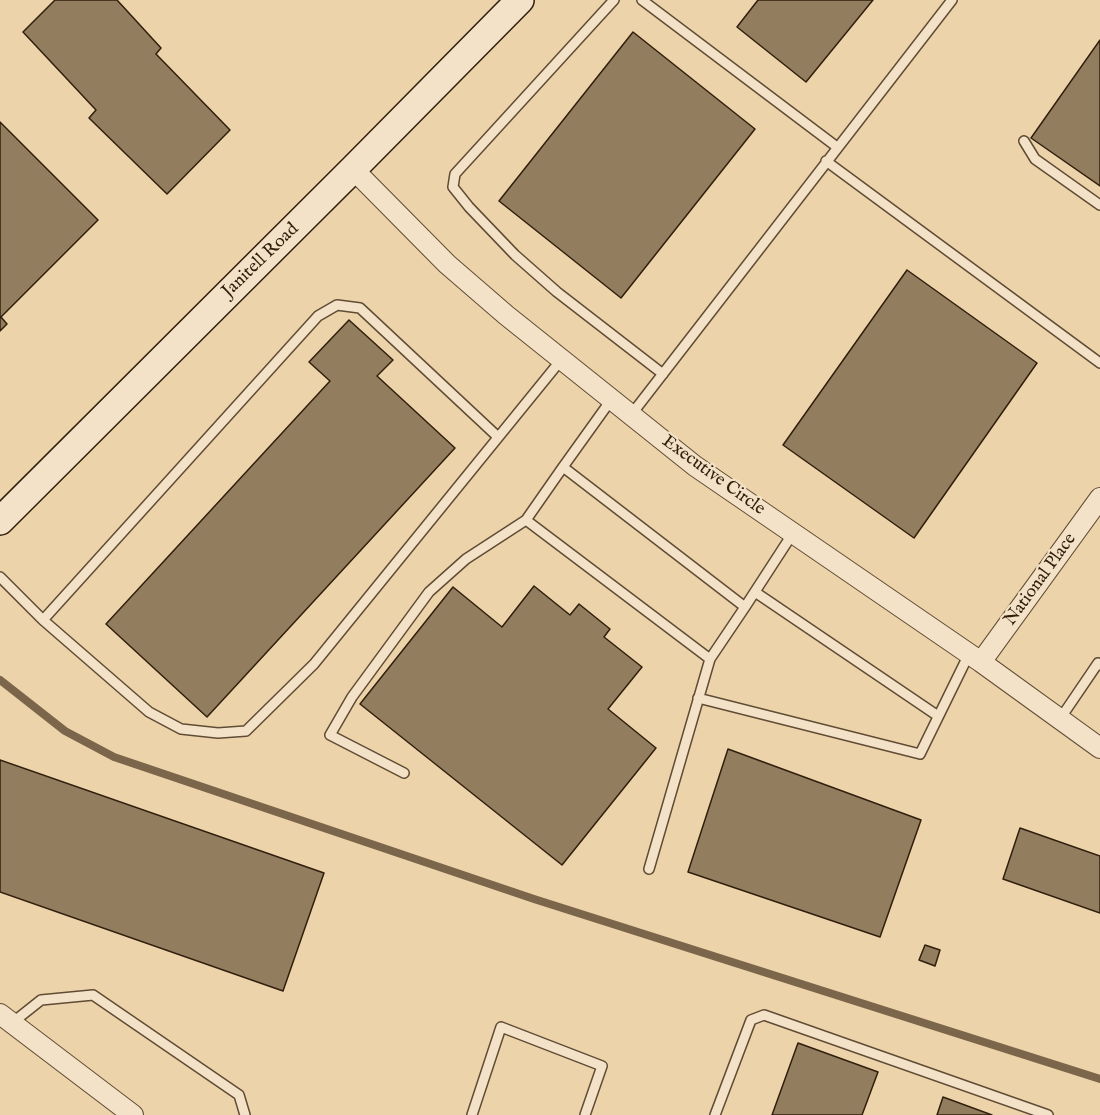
<!DOCTYPE html>
<html>
<head>
<meta charset="utf-8">
<style>
  body { margin:0 }
  canvas { display:block; background:#edd3a9 }
</style>
</head>
<body>
<canvas width="1100" height="1115"></canvas>
<script>
const ctx = document.querySelector('canvas').getContext('2d');
ctx.lineJoin = 'round';
const shape = rows => new Path2D(rows.map(r => 'M' + r).join(''));
function trace(path, color, width, dash) { ctx.strokeStyle = color; ctx.lineWidth = width; ctx.lineCap = dash ? 'butt' : 'round'; ctx.setLineDash(dash || []); ctx.stroke(path); }
function fill(path, color) { ctx.fillStyle = color; ctx.fill(path, 'evenodd'); }
function drawText(font, color, halo, rows, align = 'center') {
  ctx.font = font + ' "IM FELL English",serif'; ctx.lineWidth = 4.5; ctx.setLineDash([]); ctx.textBaseline = 'middle'; ctx.strokeStyle = halo; ctx.fillStyle = color; for (const [text, x, y, turn = 0] of rows) {
    ctx.save(); ctx.translate(x, y); ctx.rotate((+turn || 0) * Math.PI / 180); ctx.textAlign = isNaN(turn) ? turn : align; if (halo) ctx.strokeText(text, 0, 0); ctx.fillText(text, 0, 0); ctx.restore();
  }
}
trace(shape([
  [0,680,65,731,114,757,534,899,1100,1079]
]), '#7b664b', 8);
const building = shape([
  [55,0,117,0,161,48,156,54,230,130,167,194,89,118,96,110,23,32,55,0],
  [758,0,873,0,806,82,737,27,758,0],
  [633,32,755,129,621,298,499,201,633,32],
  [1100,40,1100,186,1031,138,1100,40],
  [0,122,98,220,1,317,7,324,0,331,0,122],
  [907,270,1037,363,914,538,783,445,907,270],
  [349,320,393,360,377,376,455,448,207,717,106,624,330,381,309,362,349,320],
  [534,586,570,615,579,604,610,629,604,637,642,667,608,709,656,748,562,865,360,704,453,587,502,627,534,586],
  [728,749,921,820,880,937,688,872,728,749],
  [0,760,324,873,283,991,0,892,0,760],
  [1020,828,1100,856,1100,913,1003,879,1020,828],
  [925,945,940,950,935,966,919,960,925,945],
  [798,1043,878,1072,862,1115,772,1115,798,1043],
  [943,1097,992,1115,937,1115,943,1097]
]);
fill(building, '#937d5f');
trace(building, '#311f0e', 1.5);
const lane = shape([
  [614,0,455,174,453,187,469,207,515,255,557,292,663,374],
  [642,0,837,147],
  [1024,141,1035,159,1100,205],
  [826,161,1100,363],
  [611,400,563,467,745,607,793,533],
  [631,415,952,0],
  [563,467,526,520,710,659,745,607],
  [0,577,43,620,149,712,181,729,218,733,246,731,314,664,561,360],
  [755,592,938,716],
  [43,620,318,316,337,305,360,308,498,437],
  [698,698,920,754,969,654],
  [1060,719,1098,663,1100,665],
  [404,773,330,735,352,697,429,592,466,559,526,520],
  [649,869,710,659],
  [12,1023,41,1000,93,995,239,1095,245,1115],
  [472,1115,501,1027,602,1066,585,1115],
  [715,1115,751,1020,764,1015,1048,1115]
]);
const street = shape([
  [353,169,447,264,506,315,695,466,981,662,1100,748],
  [981,662,1100,498],
  [0,1014,133,1115]
]);
const secondary = shape([
  [0,521,353,169,520,0]
]);
trace(lane, '#604c35', 12);
trace(street, '#604c35', 22);
trace(secondary, '#311f0e', 30);
trace(lane, '#f3e2c7', 9);
trace(street, '#f3e2c7', 20);
trace(secondary, '#f3e2c7', 27);
drawText('18px', '#311f0e', '#f3e2c7', [
  ["Janitell Road",261,261,-44],
  ["Executive Circle",713,476,36],
  ["National Place",1041,580,-54]
]);
</script>
</body>
</html>
